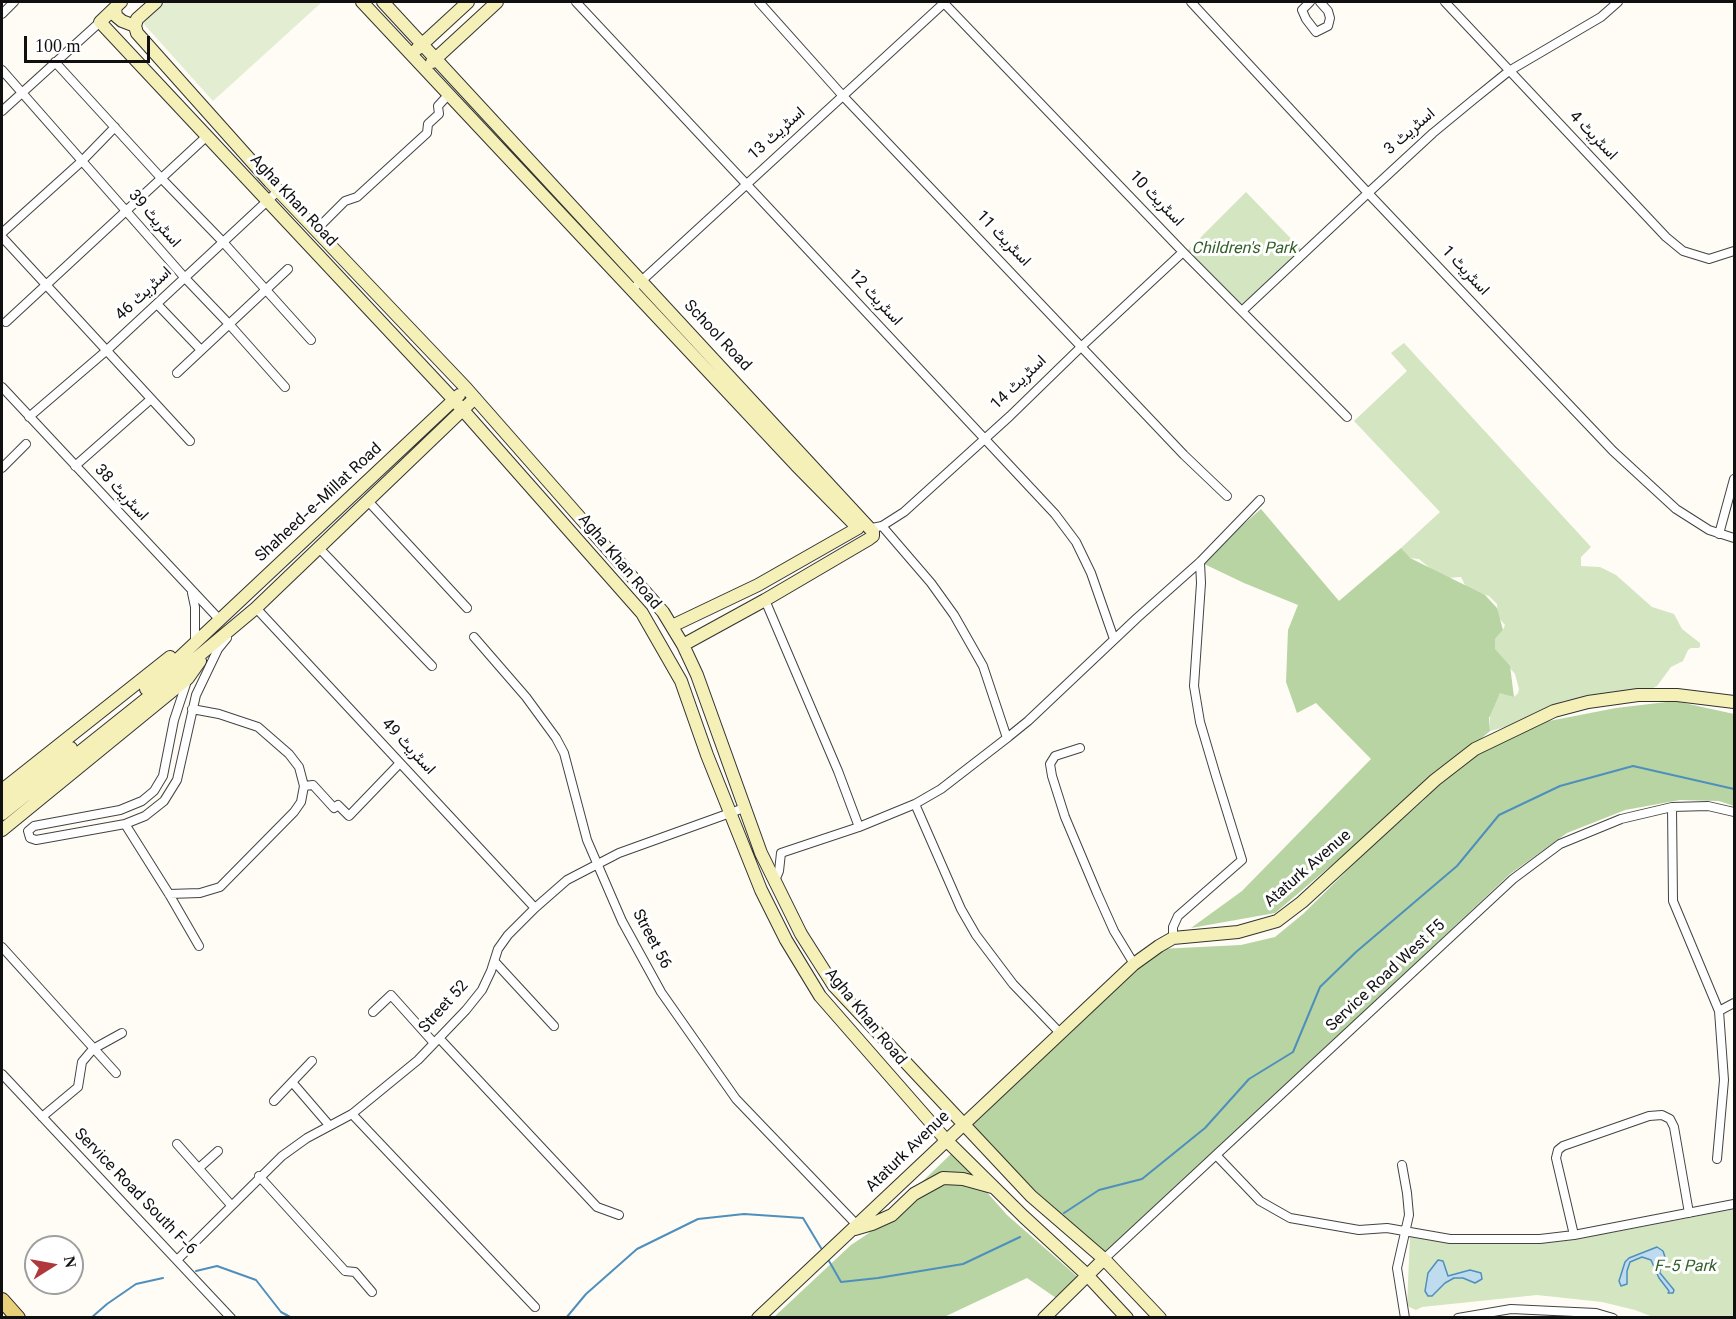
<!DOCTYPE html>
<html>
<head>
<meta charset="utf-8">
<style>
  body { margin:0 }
  #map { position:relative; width:1736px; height:1319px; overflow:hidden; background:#fefcf4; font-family:Georgia,serif }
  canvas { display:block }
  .frame { position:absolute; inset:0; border:3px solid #101010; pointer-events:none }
  .north { position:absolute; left:24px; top:1235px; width:60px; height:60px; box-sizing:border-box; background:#fff; border:2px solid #9f9f9f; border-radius:50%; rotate:79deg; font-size:16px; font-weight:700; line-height:24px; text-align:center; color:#101010 }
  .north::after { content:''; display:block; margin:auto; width:21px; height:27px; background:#b0383b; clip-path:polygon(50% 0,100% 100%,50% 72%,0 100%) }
  .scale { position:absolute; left:24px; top:36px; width:126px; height:27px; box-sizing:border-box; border:3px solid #101010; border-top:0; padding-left:8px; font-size:18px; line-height:21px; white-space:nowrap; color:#101010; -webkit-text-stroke:4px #fff; paint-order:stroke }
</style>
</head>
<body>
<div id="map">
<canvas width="1736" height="1319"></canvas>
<div class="frame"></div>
<div class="north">N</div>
<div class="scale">100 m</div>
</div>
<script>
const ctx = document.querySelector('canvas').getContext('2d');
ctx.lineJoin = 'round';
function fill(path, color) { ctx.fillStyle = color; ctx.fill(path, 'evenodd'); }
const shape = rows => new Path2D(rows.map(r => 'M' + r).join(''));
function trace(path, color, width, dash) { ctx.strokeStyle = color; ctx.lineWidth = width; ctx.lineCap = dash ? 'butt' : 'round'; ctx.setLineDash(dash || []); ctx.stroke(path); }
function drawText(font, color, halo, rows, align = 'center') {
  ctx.font = font + ' Georgia,Vazirmatn,serif'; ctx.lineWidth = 6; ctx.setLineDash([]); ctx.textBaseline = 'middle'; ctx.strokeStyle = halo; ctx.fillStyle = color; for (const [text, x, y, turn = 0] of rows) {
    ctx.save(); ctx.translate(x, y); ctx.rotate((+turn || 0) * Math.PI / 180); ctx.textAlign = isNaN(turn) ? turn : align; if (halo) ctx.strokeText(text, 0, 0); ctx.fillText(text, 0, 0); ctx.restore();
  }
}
fill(shape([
  [1246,192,1301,249,1242,307,1187,251],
  [1404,343,1591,547,1581,557,1581,566,1600,567,1616,575,1652,607,1674,614,1682,629,1700,643,1700,647,1698,648,1691,648,1688,650,1683,661,1671,667,1657,686,1653,688,1611,692,1563,701,1509,726,1490,731,1490,711,1500,693,1502,692,1514,697,1518,693,1519,689,1515,674,1497,653,1494,647,1495,639,1503,630,1505,625,1498,617,1497,604,1489,596,1467,589,1461,577,1448,578,1431,569,1419,559,1408,558,1401,548,1440,512,1354,421,1407,371,1391,353],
  [1734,1209,1734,1317,1653,1317,1635,1310,1602,1302,1537,1295,1422,1307,1416,1310,1407,1306,1410,1237,1487,1243,1556,1240,1610,1233]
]), '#d3e5c1');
fill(shape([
  [1261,509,1339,601,1401,548,1410,558,1485,595,1497,608,1503,630,1495,639,1495,649,1510,666,1514,697,1500,693,1489,718,1490,731,1275,913,1191,928,1242,891,1371,759,1316,703,1297,713,1286,682,1288,630,1298,605,1244,583,1200,562],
  [1675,701,1734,714,1734,806,1719,801,1680,800,1625,810,1567,833,1510,874,1107,1254,1021,1178,970,1123,1072,1027,1159,949,1241,945,1275,937,1303,914,1371,847,1423,801,1439,783,1483,748,1549,721,1616,708],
  [952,1153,1007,1215,1080,1279,1059,1300,1027,1278,944,1317,773,1318,851,1245,869,1233]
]), '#b7d4a2');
fill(shape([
  [165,2,322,2,213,101,143,23]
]), '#e3edd2');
const water = shape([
  [1657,1247,1663,1251,1665,1257,1664,1263,1660,1270,1660,1273,1674,1290,1673,1293,1668,1293,1669,1291,1659,1278,1651,1260,1642,1257,1630,1262,1627,1271,1627,1284,1621,1286,1619,1281,1625,1262,1629,1258,1657,1247],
  [1438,1260,1443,1261,1448,1276,1470,1270,1481,1273,1482,1279,1475,1283,1463,1278,1454,1278,1445,1283,1432,1296,1428,1296,1425,1291,1428,1273,1438,1260]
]);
fill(water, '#bfdcef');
trace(water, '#4f8fbd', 1.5);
trace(shape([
  [1064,1213,1099,1190,1142,1179,1205,1128,1249,1079,1293,1052,1320,987,1356,952,1457,866,1499,815,1560,786,1633,766,1734,789],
  [829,1261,841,1282,878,1278,963,1264,1020,1237],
  [196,1271,217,1266,256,1280,281,1312,292,1318],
  [91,1318,107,1304,136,1284,163,1278],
  [566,1318,586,1294,637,1249,698,1219,744,1214,803,1218,821,1248]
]), '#4f8fbd', 2);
const street = shape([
  [576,2,1055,514,1076,542,1091,573,1114,639],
  [759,2,843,96,1184,455,1227,496],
  [943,2,1183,252,1347,417],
  [1191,2,1368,193,1613,451,1676,509,1709,530,1734,538],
  [1310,2,1302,10,1306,19,1316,32,1328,26,1330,18,1328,11,1320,2],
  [1445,2,1666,237,1683,251,1709,259,1734,251],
  [2,14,14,2],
  [55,62,162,179,223,242,311,340],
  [2,70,185,278,229,324,285,387],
  [2,111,100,22],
  [316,230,345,201,357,197,427,133,428,124,439,114,438,106,449,94],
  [2,233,82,161,115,127],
  [2,237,190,441],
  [637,285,944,3],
  [157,304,201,350],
  [1242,311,1368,193,1433,133,1473,100,1509,71,1601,17,1618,2],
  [6,322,207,136],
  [177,373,288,269],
  [2,387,219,619],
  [29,417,106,351,278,191],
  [75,466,151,399],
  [2,468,26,444],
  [368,501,467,608],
  [882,526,931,583,954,615,983,666,1007,738],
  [872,528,882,526,904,512,1010,416,1082,346,1183,252],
  [1719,534,1734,479],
  [319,548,432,666],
  [192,593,195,607,195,642],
  [765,600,838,771,859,827],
  [256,608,535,908],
  [474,637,526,697,556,738,564,753,587,840,622,921,661,992,736,1099,856,1224],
  [188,678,174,720,163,776,154,791,142,801,120,810,34,826,28,831,30,838,36,840,125,824,145,816,164,801,177,780,196,695,218,649,227,638],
  [192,709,219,714,258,727,289,754,299,767,304,786],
  [1080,748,1055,756,1050,764,1052,776,1065,817,1097,893,1114,931,1134,964],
  [915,804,961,909,976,935,1013,984,1061,1034],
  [1672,807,1673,901,1719,1011,1724,1080,1717,1159],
  [125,824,169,894,199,946],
  [774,883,779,871,781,853,859,827,915,804,941,789,1007,738,1028,721,1137,618,1200,562,1260,500],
  [169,894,200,893,220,887,294,812,301,802,304,786,313,785,334,808,338,805,349,816,400,763],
  [1173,938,1173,927,1178,916,1242,860,1216,776,1200,722,1194,686,1201,583,1200,562],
  [2,947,116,1073],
  [495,962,554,1026],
  [1719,1011,1734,1003],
  [373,1012,391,995,434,1043],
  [439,1038,597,1207,619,1215],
  [2,1074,231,1318],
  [292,1082,329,1125],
  [274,1101,312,1061],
  [352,1114,535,1307],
  [42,1117,78,1087,82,1062,93,1049,122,1033],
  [177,1144,231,1205],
  [1216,1155,1260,1201,1290,1218,1359,1230,1387,1228,1450,1239,1540,1239,1574,1235,1734,1204],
  [1402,1165,1407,1193,1409,1215,1397,1268,1405,1318],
  [199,1168,218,1151],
  [259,1176,345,1271,355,1272,372,1292],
  [1574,1235,1556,1158,1558,1150,1563,1146,1649,1116,1662,1115,1670,1119,1674,1127,1689,1213],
  [1104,1259,1513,879,1560,844,1621,819,1672,807,1708,806,1734,812],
  [177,1260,282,1156,307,1138,352,1114,418,1060,466,1010,482,990,491,971,498,949,508,935,535,908,567,880,619,853,744,808],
  [1458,1318,1511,1309,1596,1313,1613,1318]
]);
const secondary = shape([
  [121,2,100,22,454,400,642,613,681,681,707,755,761,890,786,940,820,996,946,1140,1023,1216,1087,1275,1127,1318],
  [156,2,137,19,135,26,137,33,270,182,466,388,663,612,683,645,697,675,761,853,801,934,834,986,1031,1196,1104,1259,1160,1318],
  [362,2,796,465,858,528,758,585,672,626],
  [383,2,873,532,873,536,869,539,765,600,683,645],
  [115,8,116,16,122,21,135,26],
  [417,49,468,2],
  [432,62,497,2],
  [146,689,459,395],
  [2,790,170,657],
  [2,802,71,748],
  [2,814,170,680,256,608,475,398],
  [2,830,188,678,200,661],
  [855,1229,872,1224,892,1215,914,1194,943,1178,963,1179,992,1187],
  [758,1318,1134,964,1159,946,1173,938,1238,932,1277,921,1302,902,1435,780,1475,749,1554,711,1588,702,1638,695,1677,695,1734,702],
  [1044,1318,1104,1259]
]);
const primary = shape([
  [2,1300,18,1318]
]);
trace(street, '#434343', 10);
trace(secondary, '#323232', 14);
trace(primary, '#212121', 16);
trace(street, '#fff', 8);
trace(secondary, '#f5f0b8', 12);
trace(primary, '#e8cf7a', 14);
drawText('16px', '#101010', '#fff', [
  ["اسٹریٹ 3",1411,133,-41],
  ["اسٹریٹ 13",778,135,-42],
  ["اسٹریٹ 4",1592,137,46],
  ["اسٹریٹ 10",1155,200,46],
  ["Agha Khan Road",292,202,47],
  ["اسٹریٹ 39",153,220,49],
  ["اسٹریٹ 11",1002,240,46],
  ["اسٹریٹ 1",1464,272,47],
  ["اسٹریٹ 46",145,295,-43],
  ["اسٹریٹ 12",874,299,47],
  ["School Road",716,337,47],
  ["اسٹریٹ 14",1020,384,-44],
  ["اسٹریٹ 38",120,494,47],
  ["Shaheed-e-Millat Road",320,504,-43],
  ["Agha Khan Road",618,563,50],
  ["اسٹریٹ 49",407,748,47],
  ["Ataturk Avenue",1309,870,-41],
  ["Street 56",650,940,62],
  ["Service Road West F5",1387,977,-43],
  ["Street 52",445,1008,-48],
  ["Agha Khan Road",864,1018,51],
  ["Ataturk Avenue",909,1153,-44],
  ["Service Road South F-6",134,1193,46]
]);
drawText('italic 16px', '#326028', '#fff', [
  ["Children's Park",1244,250],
  ["F-5 Park",1685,1268]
]);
</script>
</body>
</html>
